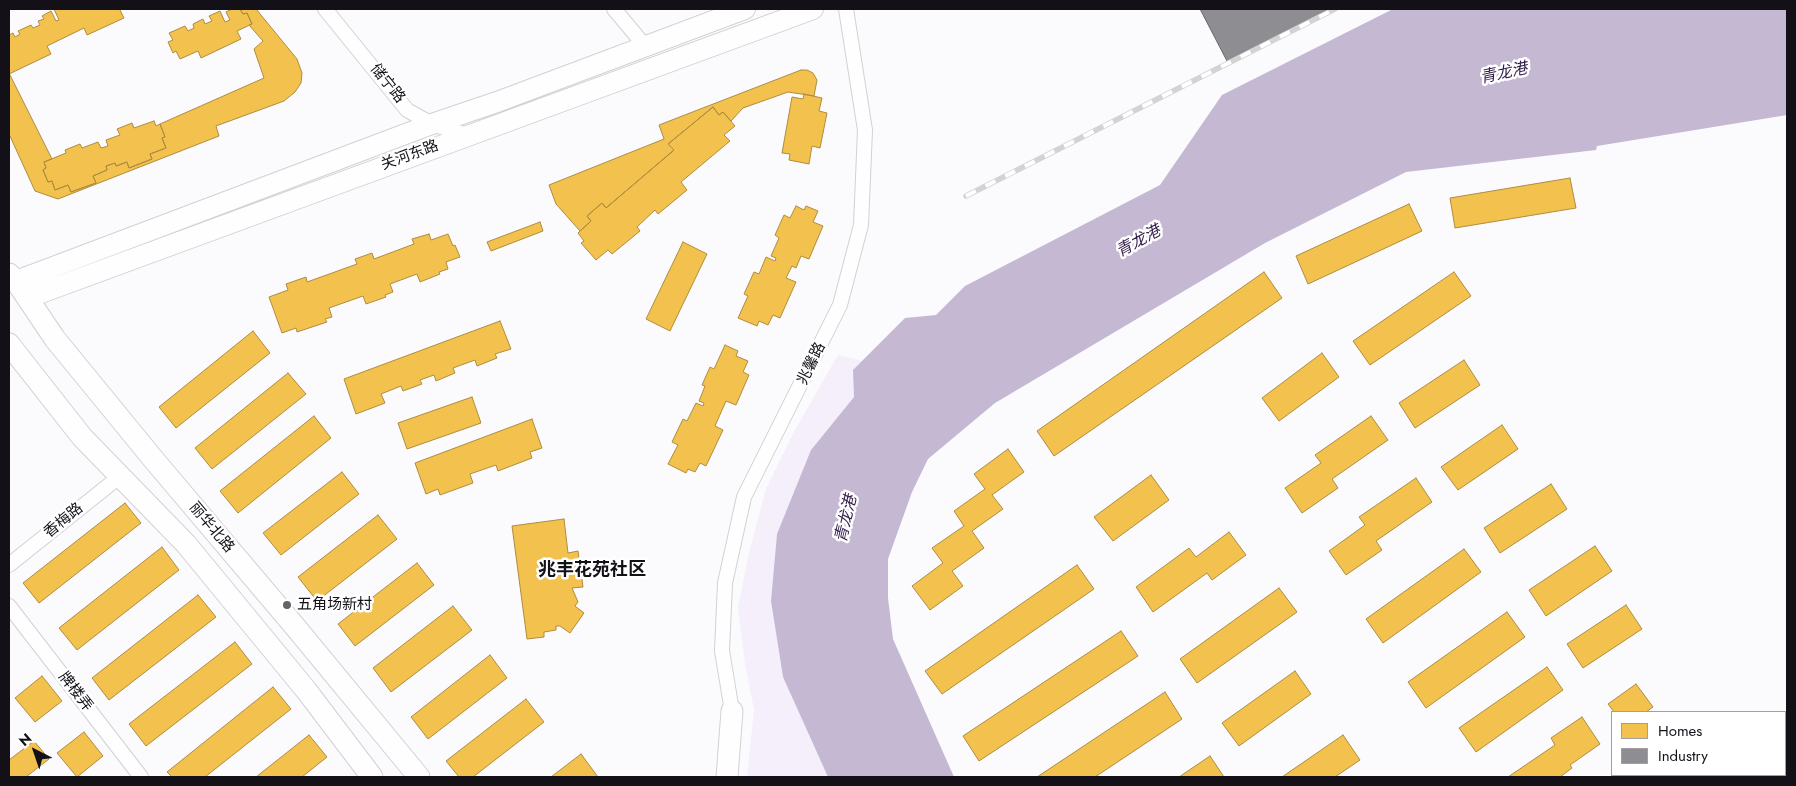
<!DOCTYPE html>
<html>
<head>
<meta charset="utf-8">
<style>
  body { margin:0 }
  #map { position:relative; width:1796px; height:786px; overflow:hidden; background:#fbfafc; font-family:Jost,sans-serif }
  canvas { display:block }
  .frame { position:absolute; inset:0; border:10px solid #141018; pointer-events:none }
  .legend { position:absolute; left:1611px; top:711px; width:175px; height:65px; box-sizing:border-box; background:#fff; border:1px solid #a19fa3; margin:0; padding:6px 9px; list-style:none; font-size:15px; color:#141018 }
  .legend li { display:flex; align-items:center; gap:10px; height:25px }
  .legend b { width:25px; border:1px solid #a19fa3 }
  .north { position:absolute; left:10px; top:726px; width:50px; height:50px; -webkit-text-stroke:4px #fff; paint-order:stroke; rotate:319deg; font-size:14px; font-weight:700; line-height:20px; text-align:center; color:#141018 }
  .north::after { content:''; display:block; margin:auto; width:18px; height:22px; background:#141018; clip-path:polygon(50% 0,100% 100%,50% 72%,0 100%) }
</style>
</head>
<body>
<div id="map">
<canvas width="1796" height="786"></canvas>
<div class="frame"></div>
<ul class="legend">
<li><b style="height:14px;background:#f2c14e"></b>Homes</li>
<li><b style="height:14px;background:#8d8d92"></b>Industry</li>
</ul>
<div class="north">N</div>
</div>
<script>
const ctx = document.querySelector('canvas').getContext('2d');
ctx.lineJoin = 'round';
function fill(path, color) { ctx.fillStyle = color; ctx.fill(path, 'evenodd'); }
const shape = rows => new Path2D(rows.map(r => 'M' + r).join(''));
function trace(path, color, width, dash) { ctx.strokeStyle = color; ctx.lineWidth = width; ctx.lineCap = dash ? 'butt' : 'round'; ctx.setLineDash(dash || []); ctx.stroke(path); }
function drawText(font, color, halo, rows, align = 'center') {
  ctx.font = font + ' Jost,"Noto Sans SC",sans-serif'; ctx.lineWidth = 5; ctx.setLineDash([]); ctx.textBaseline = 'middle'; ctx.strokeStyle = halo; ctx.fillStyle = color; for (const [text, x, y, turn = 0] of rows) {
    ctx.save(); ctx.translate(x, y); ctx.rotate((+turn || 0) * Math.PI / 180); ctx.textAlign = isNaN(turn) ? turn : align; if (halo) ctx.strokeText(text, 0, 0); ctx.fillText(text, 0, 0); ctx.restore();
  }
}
fill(shape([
  [838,355,862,361,853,370,854,397,814,446,777,534,771,601,783,677,828,777,747,777,754,710,745,663,738,607,749,553,766,489,795,430]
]), '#f4effb');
fill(shape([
  [1393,9,1787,9,1787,115,1597,146,1596,150,1406,172,1265,243,995,403,928,459,912,492,888,559,888,598,893,639,954,777,828,777,783,677,771,601,777,534,811,450,854,397,853,370,905,318,936,315,965,286,1160,185,1222,95]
]), '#c4b8d3');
const homes = shape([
  [54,9,123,9,120,10,124,18,87,35,84,28,47,46,51,54,9,74,9,35,13,33,15,37,20,34,18,31,31,25,33,28,40,25,38,21,44,19,42,16,51,11,56,21,59,20,54,9],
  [232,9,240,9,243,14,247,13,252,24,237,31,241,39,201,58,198,51,180,59,176,51,173,53,168,42,173,40,169,33,185,26,188,31,194,28,193,24,203,19,205,24,212,21,209,16,220,11,225,22,230,20,226,12,232,9],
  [240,9,256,9,297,59,302,73,301,83,295,92,284,101,216,126,219,136,58,199,35,191,9,134,9,73,52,159,44,162,46,168,43,170,48,182,52,181,55,190,68,185,71,192,96,183,93,176,107,170,106,166,115,163,116,166,127,162,129,168,152,159,150,154,166,148,162,138,165,137,160,124,264,78,254,49,263,41,249,25,252,24,247,13,243,14,240,9],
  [801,70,807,70,813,73,817,80,814,96,788,92,743,108,731,121,723,112,719,115,713,107,668,144,674,150,606,208,602,203,587,216,591,221,580,231,556,204,549,185,664,139,659,125,801,70],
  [804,94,822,98,819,111,827,113,820,148,812,146,809,164,789,160,790,154,782,153,792,97,803,99,804,94],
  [713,107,719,115,723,112,735,126,724,135,730,141,681,182,687,190,658,214,655,210,637,227,640,231,612,254,608,250,596,260,581,243,584,241,578,233,591,221,587,216,602,203,606,208,674,150,668,144,713,107],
  [154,121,156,126,160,124,165,137,162,138,166,148,150,154,152,159,129,168,127,162,116,166,115,163,106,166,107,170,93,176,96,183,71,192,68,185,55,190,52,181,48,182,43,170,46,168,44,162,66,153,65,150,80,144,82,148,98,142,101,148,108,146,106,140,120,135,117,129,132,123,134,128,154,121],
  [1570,178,1576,208,1455,228,1450,198,1570,178],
  [1409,204,1422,231,1308,284,1296,256,1409,204],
  [796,206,804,210,806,206,818,211,813,222,823,226,809,259,801,256,796,268,792,266,786,278,796,282,780,318,773,315,768,325,759,321,757,326,738,318,748,296,744,294,754,272,759,274,766,257,775,261,776,258,771,256,779,238,775,235,784,215,790,218,796,206],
  [540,222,543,231,491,251,487,242,540,222],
  [429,234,431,240,448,234,453,246,455,245,460,257,446,262,448,269,439,272,440,274,420,282,417,274,390,284,393,292,385,295,386,297,366,304,363,296,329,308,332,317,325,319,327,322,297,332,296,328,282,333,269,297,288,290,286,284,306,277,307,282,357,264,355,259,372,253,374,259,414,244,412,239,429,234],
  [683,242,707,254,670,331,646,319,683,242],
  [1264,272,1282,298,1054,456,1037,431,1264,272],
  [1454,272,1471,296,1370,365,1353,341,1454,272],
  [500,321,511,349,495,354,497,358,477,366,475,360,453,368,455,373,436,381,434,375,420,380,422,384,403,391,401,386,381,394,385,403,356,414,344,379,500,321],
  [253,331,270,353,176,428,159,407,253,331],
  [725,345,738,351,736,356,748,361,743,372,749,375,736,405,726,401,715,426,723,430,706,466,700,463,695,472,688,469,686,473,668,464,678,445,672,442,683,419,687,421,696,403,703,406,704,403,699,401,705,386,702,385,710,367,714,369,725,345],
  [1322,353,1339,377,1279,421,1262,398,1322,353],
  [1464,360,1480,385,1415,428,1399,403,1464,360],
  [288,373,306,394,212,469,195,448,288,373],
  [472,397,481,423,407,449,398,423,472,397],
  [314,416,331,438,238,513,220,491,314,416],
  [1371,416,1388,440,1332,479,1338,488,1302,513,1285,488,1321,463,1315,455,1371,416],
  [532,419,542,448,530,452,532,458,498,471,496,465,470,474,473,483,440,495,438,489,426,494,415,463,532,419],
  [1502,425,1518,449,1458,490,1441,467,1502,425],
  [1008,449,1024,472,992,495,1003,509,972,531,984,548,952,571,963,586,930,610,912,586,943,563,932,548,964,526,954,511,985,489,974,474,1008,449],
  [342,472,359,494,281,555,263,533,342,472],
  [1151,475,1169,500,1113,541,1094,517,1151,475],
  [1416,478,1432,502,1376,541,1382,550,1346,575,1329,551,1365,525,1359,517,1416,478],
  [1551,484,1567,509,1500,553,1484,528,1551,484],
  [125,503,141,523,39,603,23,583,125,503],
  [378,515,397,539,317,601,298,577,378,515],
  [564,519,568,553,578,551,583,587,572,588,578,602,575,606,584,613,570,633,560,626,556,626,556,630,544,632,544,637,527,639,512,526,564,519],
  [1229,532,1246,555,1212,580,1207,573,1153,612,1136,587,1189,548,1196,557,1229,532],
  [1595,546,1612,571,1546,616,1529,590,1595,546],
  [162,547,179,570,77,650,59,628,162,547],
  [1464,549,1481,572,1383,643,1366,619,1464,549],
  [417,563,434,585,355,646,338,624,417,563],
  [1077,565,1094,589,942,694,925,671,1077,565],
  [1279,588,1297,612,1197,683,1180,659,1279,588],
  [198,595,216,617,109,700,92,678,198,595],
  [1626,605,1642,629,1583,668,1567,644,1626,605],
  [453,606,472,630,391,692,373,668,453,606],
  [1507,612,1525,637,1426,708,1408,682,1507,612],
  [1121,631,1138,656,979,761,963,736,1121,631],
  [235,642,252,664,146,746,129,724,235,642],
  [490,655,507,678,428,739,411,717,490,655],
  [1547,667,1563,690,1476,752,1459,728,1547,667],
  [1295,671,1311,694,1239,746,1222,723,1295,671],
  [42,676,62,701,35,722,15,698,42,676],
  [1636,684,1653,707,1646,712,1614,712,1608,704,1636,684],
  [273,687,291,709,205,777,172,777,167,772,273,687],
  [1165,692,1182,719,1095,777,1037,777,1165,692],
  [526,699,544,722,473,777,459,777,446,761,526,699],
  [1582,717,1600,744,1570,765,1572,768,1560,777,1508,777,1555,745,1551,738,1582,717],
  [84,732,103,756,77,777,57,753,84,732],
  [309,735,327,757,302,777,256,777,309,735],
  [1343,735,1360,760,1335,777,1282,777,1343,735],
  [34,741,49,759,26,777,9,777,9,760,34,741],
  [581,754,598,777,551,777,581,754],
  [1210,756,1224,777,1179,777,1210,756]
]);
fill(homes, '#f2c14e');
trace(homes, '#af8c3e', 1);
const industry = shape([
  [1200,9,1330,9,1227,61,1200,9]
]);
fill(industry, '#8d8d92');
trace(industry, '#69686d', 1);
const minor = shape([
  [325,9,407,110,432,124,467,135],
  [614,9,645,46],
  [9,565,119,477],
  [9,606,141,777],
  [732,711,722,651,725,583,744,497,840,305,861,225,865,130,846,9]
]);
const secondary = shape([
  [16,281,432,124,497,102,745,9],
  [27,298,813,9]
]);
const primary = shape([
  [9,274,16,281,55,339,154,460,297,629,419,777],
  [9,344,82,437,186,544,306,690,372,777],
  [727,777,732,711]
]);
trace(minor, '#d3d0d6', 16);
trace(secondary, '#d3d0d6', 22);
trace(primary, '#d3d0d6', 23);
trace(minor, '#fefeff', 14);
trace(secondary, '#fefeff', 20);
trace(primary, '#fefeff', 21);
const rail = shape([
  [966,196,1335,9]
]);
trace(rail, '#d3d3d3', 5.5);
trace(rail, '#fff', 4, [11]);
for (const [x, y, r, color] of [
  [287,605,5,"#656268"]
]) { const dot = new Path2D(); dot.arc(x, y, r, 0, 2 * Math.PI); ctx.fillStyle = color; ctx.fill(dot); trace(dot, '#fff', 2); }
drawText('15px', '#141018', '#fff', [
  ["储宁路",387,84,51],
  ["关河东路",410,156,-20],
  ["兆馨路",812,364,-64],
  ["香梅路",64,521,-39],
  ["丽华北路",211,528,50],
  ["牌楼弄",75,692,52]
]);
drawText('15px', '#141018', '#fff', [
  ["五角场新村",297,605]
], 'left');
drawText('italic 16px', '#331c4b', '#fff', [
  ["青龙港",1504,74,-12],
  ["青龙港",1139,242,-29],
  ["青龙港",847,519,-77]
]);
drawText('bold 18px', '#141018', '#fff', [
  ["兆丰花苑社区",592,571]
]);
</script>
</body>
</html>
